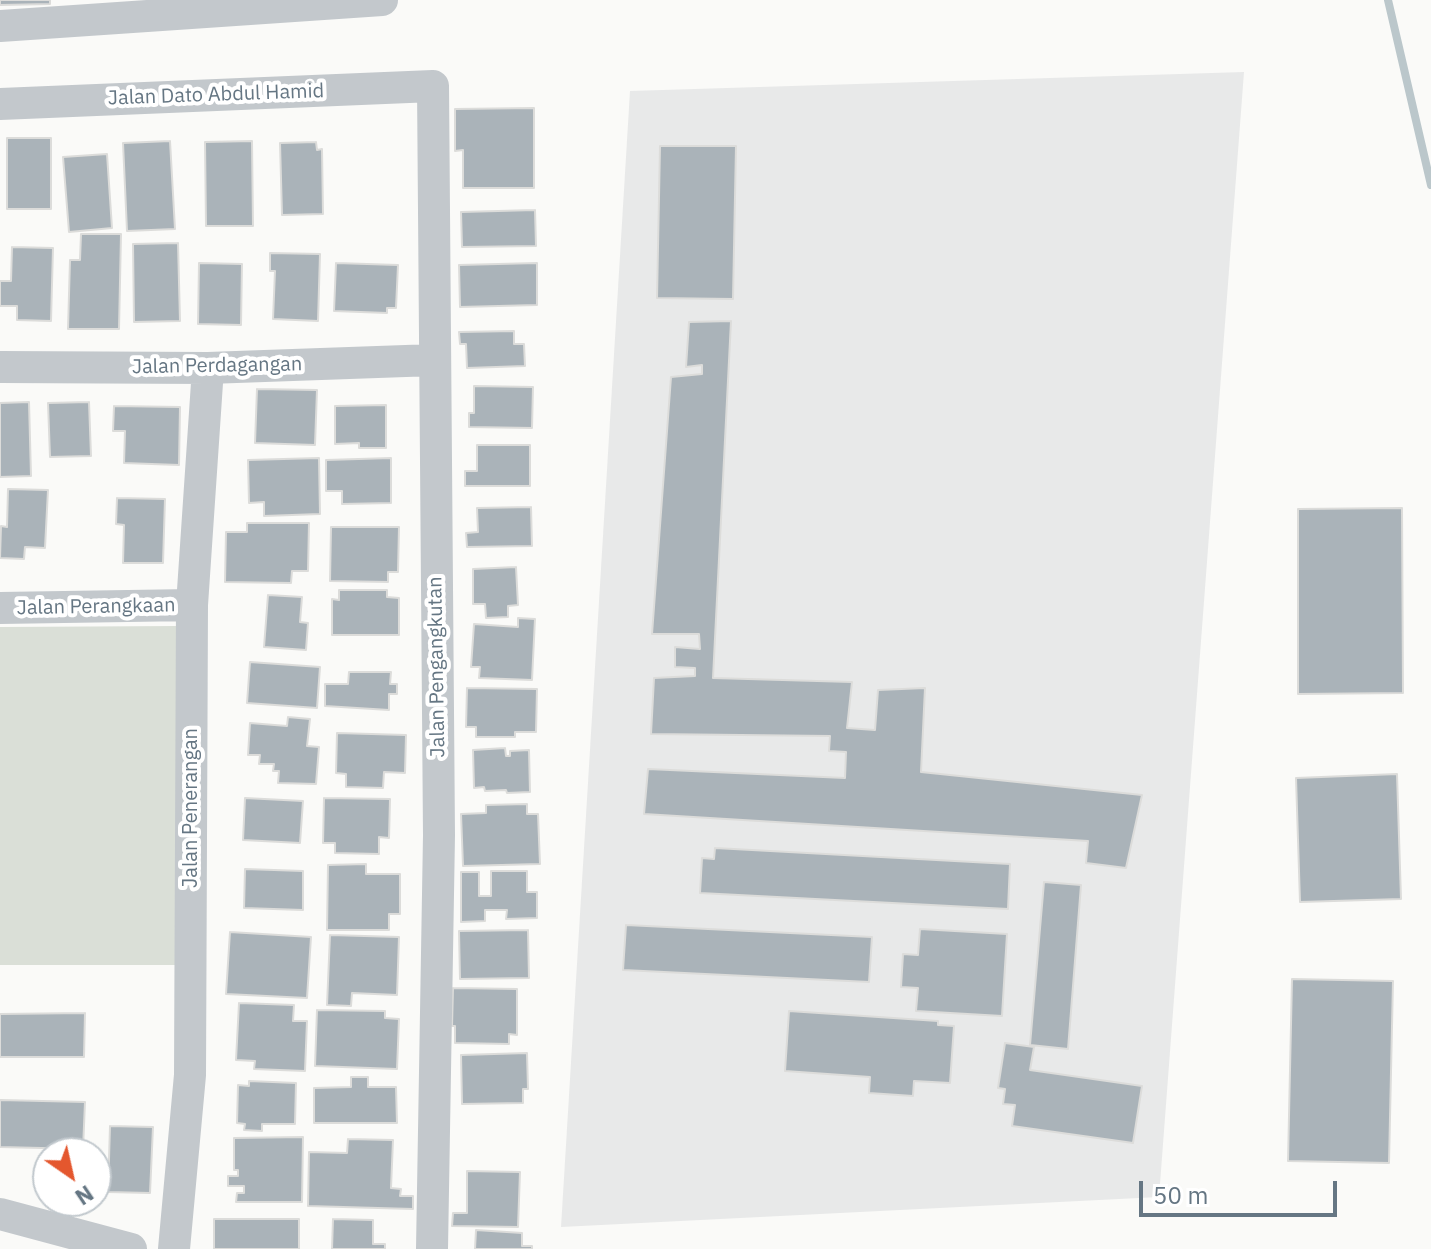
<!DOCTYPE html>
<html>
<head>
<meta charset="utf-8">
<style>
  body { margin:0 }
  #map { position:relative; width:1431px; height:1249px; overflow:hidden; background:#fafaf8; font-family:"IBM Plex Sans",sans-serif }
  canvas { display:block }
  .north { position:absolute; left:32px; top:1137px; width:80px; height:80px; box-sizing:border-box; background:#fff; border:2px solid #c1c8cd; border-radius:50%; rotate:146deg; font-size:22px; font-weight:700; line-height:32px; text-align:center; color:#657683 }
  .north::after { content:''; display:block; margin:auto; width:28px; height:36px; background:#e4572e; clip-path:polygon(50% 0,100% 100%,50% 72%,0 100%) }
  .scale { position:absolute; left:1139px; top:1181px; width:198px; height:36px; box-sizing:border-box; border:4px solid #657683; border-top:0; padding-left:10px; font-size:24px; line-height:28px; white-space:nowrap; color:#657683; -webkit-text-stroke:6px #fff; paint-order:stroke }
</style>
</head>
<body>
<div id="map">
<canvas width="1431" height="1249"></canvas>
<div class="north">N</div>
<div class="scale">50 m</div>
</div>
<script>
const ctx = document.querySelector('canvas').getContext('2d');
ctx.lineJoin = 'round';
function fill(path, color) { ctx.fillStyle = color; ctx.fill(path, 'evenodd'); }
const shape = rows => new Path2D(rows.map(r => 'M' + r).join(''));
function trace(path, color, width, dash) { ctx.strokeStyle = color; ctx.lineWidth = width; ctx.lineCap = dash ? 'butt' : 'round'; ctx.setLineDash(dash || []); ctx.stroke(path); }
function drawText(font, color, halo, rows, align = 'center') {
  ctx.font = font + ' "IBM Plex Sans",sans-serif'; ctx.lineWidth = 8; ctx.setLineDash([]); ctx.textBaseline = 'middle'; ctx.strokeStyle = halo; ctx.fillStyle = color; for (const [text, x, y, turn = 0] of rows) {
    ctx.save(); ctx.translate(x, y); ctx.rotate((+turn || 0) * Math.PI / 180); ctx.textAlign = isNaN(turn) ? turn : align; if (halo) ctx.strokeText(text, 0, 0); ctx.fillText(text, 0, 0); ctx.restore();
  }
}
fill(shape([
  [1244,72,1159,1197,561,1227,630,91]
]), '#e8e9e9');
fill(shape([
  [178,626,176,965,0,965,0,627]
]), '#dadfd7');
trace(shape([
  [1388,0,1431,185]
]), '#bbc7cb', 8);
const building = shape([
  [0,0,50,0,50,4,0,5,0,0],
  [534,108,534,188,463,188,463,150,455,151,455,109,534,108],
  [7,138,51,138,51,209,7,209,7,138],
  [170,141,175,229,127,231,123,143,170,141],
  [252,141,253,226,206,226,205,142,252,141],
  [316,142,317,150,322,149,323,214,282,215,280,143,316,142],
  [660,146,736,146,733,299,657,298,660,146],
  [107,154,112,228,69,232,63,157,107,154],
  [535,210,536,246,462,247,461,212,535,210],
  [81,234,121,234,119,329,68,329,70,260,80,260,81,234],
  [178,243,180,321,134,322,133,244,178,243],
  [12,247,53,248,51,321,17,320,17,306,0,306,0,281,11,281,12,247],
  [270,253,320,254,318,321,273,319,275,271,270,271,270,253],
  [199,263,242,264,241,325,198,324,199,263],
  [336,263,398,265,396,308,387,308,387,313,334,311,336,263],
  [537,263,537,305,460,307,459,265,537,263],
  [731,321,713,678,852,682,847,728,875,730,878,690,925,688,921,772,1142,795,1126,868,1086,863,1088,841,644,814,648,769,845,778,846,752,829,751,830,736,651,734,654,678,695,676,695,668,675,667,675,647,700,649,699,634,652,634,671,377,702,374,702,365,686,367,689,322,731,321],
  [514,331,514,344,524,344,525,366,467,368,466,344,460,344,459,332,514,331],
  [474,386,533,387,532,428,469,427,469,413,474,413,474,386],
  [257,389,317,390,315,445,255,443,257,389],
  [29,402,31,476,0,477,0,403,29,402],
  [89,402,91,456,50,457,48,403,89,402],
  [386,405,386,448,359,448,359,443,335,444,335,406,386,405],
  [114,406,180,407,179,465,124,463,125,431,113,431,114,406],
  [477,445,530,445,530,486,465,486,465,471,477,471,477,445],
  [319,458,320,514,264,516,264,502,249,503,248,460,319,458],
  [391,458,391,503,342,504,342,491,326,491,326,460,391,458],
  [8,489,48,490,45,548,25,547,24,559,0,558,1,526,7,527,8,489],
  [117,498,165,499,163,563,123,563,124,525,116,524,117,498],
  [531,507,532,546,467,547,466,533,478,532,477,508,531,507],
  [1402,508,1403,693,1298,694,1298,509,1402,508],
  [247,523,309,523,308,571,292,571,291,583,225,582,226,532,247,532,247,523],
  [331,527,399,527,398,572,388,572,388,582,330,581,331,527],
  [516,567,518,605,508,606,508,617,486,618,485,604,473,604,473,569,516,567],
  [339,590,387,590,387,597,399,598,399,635,332,635,332,599,339,600,339,590],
  [268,595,302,597,300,622,308,623,306,650,264,647,268,595],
  [518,618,535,619,532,680,479,678,480,667,471,667,474,624,518,627,518,618],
  [250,662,320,667,317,708,247,703,250,662],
  [349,672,391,672,390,684,397,684,397,694,389,694,389,710,325,706,325,684,348,684,349,672],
  [467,688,537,689,536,732,515,732,515,737,476,737,476,727,466,727,467,688],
  [288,717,310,719,307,746,319,747,316,784,278,783,279,771,273,771,274,764,259,764,260,755,248,755,250,723,287,726,288,717],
  [337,733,406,735,405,773,384,772,383,788,346,787,346,774,336,773,337,733],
  [505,748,506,756,510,756,510,751,529,750,530,792,507,793,506,790,485,791,484,787,474,788,473,750,505,748],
  [1397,774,1401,899,1300,902,1296,778,1397,774],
  [245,798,303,801,300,843,243,840,245,798],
  [324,798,390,799,389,838,379,837,379,854,335,853,335,843,323,843,324,798],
  [527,804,527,814,538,814,540,864,463,866,461,814,486,813,486,805,527,804],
  [715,848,1010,864,1008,909,700,893,702,858,714,859,715,848],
  [366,864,366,874,400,874,400,914,389,914,389,930,327,930,328,865,366,864],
  [245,869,303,871,303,910,244,908,245,869],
  [491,871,527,871,527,892,537,892,537,918,506,919,507,910,485,910,485,921,461,922,461,872,479,872,479,896,491,896,491,871],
  [1044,882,1081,885,1068,1049,1030,1045,1044,882],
  [626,925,872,937,869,982,623,970,626,925],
  [920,929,1007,934,1002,1016,916,1011,918,988,901,987,903,954,918,955,920,929],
  [528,930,529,978,460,979,459,931,528,930],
  [230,932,311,937,307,998,226,994,230,932],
  [330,935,399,937,397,995,352,993,351,1006,327,1005,330,935],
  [1292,979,1393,981,1389,1163,1288,1161,1292,979],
  [453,988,517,989,517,1035,509,1034,509,1044,455,1043,455,1026,452,1026,453,988],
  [239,1003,294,1005,293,1021,307,1021,305,1071,254,1069,255,1061,236,1060,239,1003],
  [317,1010,385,1011,385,1018,399,1019,397,1069,315,1066,317,1010],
  [789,1011,938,1021,938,1025,954,1026,950,1083,914,1081,913,1096,869,1093,870,1077,785,1071,789,1011],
  [85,1013,84,1057,0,1057,0,1014,85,1013],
  [1005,1043,1034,1047,1030,1070,1142,1086,1133,1143,1012,1126,1015,1105,1003,1104,1005,1089,998,1088,1005,1043],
  [527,1053,528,1089,523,1089,523,1103,462,1104,461,1055,527,1053],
  [351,1077,368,1077,368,1087,396,1087,397,1123,314,1123,314,1088,351,1087,351,1077],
  [249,1081,296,1083,295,1124,262,1124,262,1131,244,1130,245,1124,237,1123,238,1085,249,1086,249,1081],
  [0,1100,85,1102,83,1149,0,1147,0,1100],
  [110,1126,153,1127,150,1193,108,1192,110,1126],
  [303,1137,302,1202,236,1202,237,1193,244,1193,244,1186,228,1186,228,1176,238,1176,238,1170,234,1170,234,1138,303,1137],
  [348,1139,393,1140,391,1188,401,1189,400,1196,413,1196,413,1209,308,1206,309,1152,347,1153,348,1139],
  [467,1171,520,1172,518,1227,452,1226,453,1213,467,1213,467,1171],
  [214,1219,299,1219,299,1249,214,1249,214,1219],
  [333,1219,373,1220,373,1244,385,1244,385,1249,332,1249,333,1219],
  [476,1230,522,1233,522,1246,532,1246,532,1249,475,1249,476,1230]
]);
fill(building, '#aab3b9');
trace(building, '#dcdcda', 2);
trace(shape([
  [0,26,382,0],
  [0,104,433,86,439,835,432,1249],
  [0,367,208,368,434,360],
  [0,608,192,605],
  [0,1214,131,1249],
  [174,1249,190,1075,192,605,208,368]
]), '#c3c8cc', 32);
drawText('20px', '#657683', '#fff', [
  ["Jalan Dato Abdul Hamid",216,95,-2],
  ["Jalan Perdagangan",217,366,-1],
  ["Jalan Perangkaan",96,607,-1],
  ["Jalan Pengangkutan",437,667,-91],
  ["Jalan Penerangan",191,808,-90]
]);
</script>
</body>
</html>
